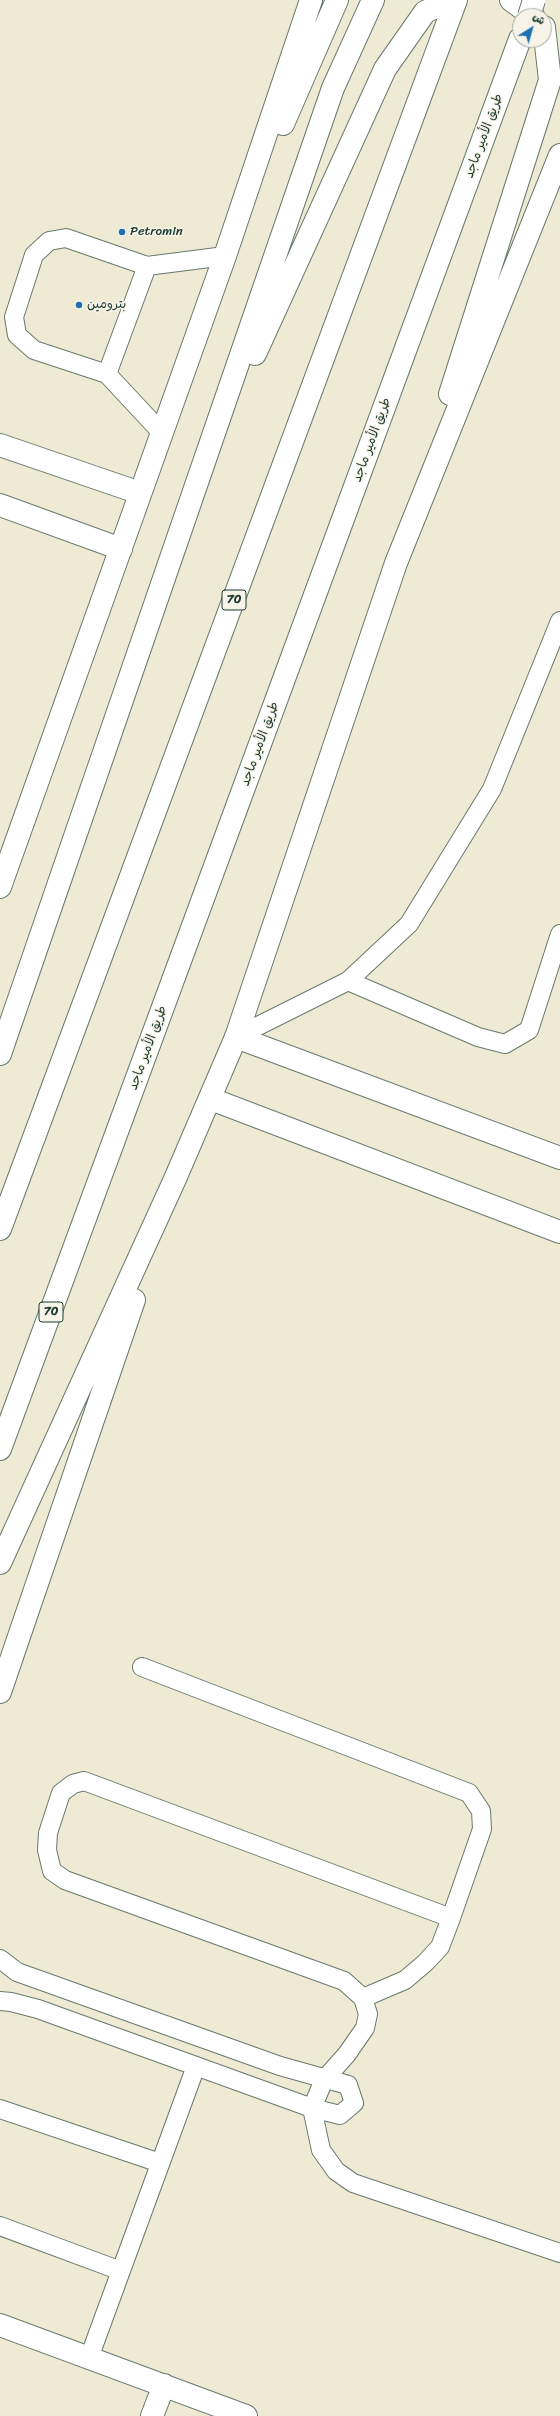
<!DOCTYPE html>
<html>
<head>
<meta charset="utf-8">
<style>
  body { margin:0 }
  #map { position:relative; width:560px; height:2416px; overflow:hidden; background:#efead3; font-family:Sriracha,"Playpen Sans Arabic",sans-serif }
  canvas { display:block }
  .north { position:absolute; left:512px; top:8px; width:40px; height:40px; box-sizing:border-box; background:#f7f3e8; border:1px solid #a1aaa0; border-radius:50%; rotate:37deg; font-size:11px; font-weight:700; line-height:16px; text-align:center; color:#1f3d34 }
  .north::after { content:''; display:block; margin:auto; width:14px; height:18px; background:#1f6fb2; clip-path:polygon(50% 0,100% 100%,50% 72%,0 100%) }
</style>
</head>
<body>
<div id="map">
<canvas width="560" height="2416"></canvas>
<div class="north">ش</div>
</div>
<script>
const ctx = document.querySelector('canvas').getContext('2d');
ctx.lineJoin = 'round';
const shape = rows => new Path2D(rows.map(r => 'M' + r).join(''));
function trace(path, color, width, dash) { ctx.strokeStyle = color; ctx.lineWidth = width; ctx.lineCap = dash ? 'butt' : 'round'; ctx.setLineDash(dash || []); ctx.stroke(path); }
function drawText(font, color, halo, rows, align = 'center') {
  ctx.font = font + ' Sriracha,"Playpen Sans Arabic",sans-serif'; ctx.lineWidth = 3; ctx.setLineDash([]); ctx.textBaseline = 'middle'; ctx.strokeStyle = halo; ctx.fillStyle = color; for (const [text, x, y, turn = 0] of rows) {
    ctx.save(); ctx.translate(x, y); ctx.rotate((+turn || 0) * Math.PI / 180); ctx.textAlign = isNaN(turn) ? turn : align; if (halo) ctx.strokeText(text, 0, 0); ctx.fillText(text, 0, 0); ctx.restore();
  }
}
const lane = shape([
  [107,374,34,350,17,335,14,317,34,255,49,241,66,238,147,266],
  [161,432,107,374,147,266,225,256],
  [348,981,478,1037,505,1044,529,1030,560,934],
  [236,1037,348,981,409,924,492,789,560,621],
  [142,1667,469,1793,481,1811,482,1829,451,1918,84,1781,73,1784,61,1793,48,1833,47,1850,52,1871,65,1880,344,1981,363,1998,368,2014,365,2028,347,2054,324,2080,312,2108,321,2150,336,2171,353,2183,560,2253],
  [0,1959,17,1972,280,2066,348,2085,354,2103,340,2115,312,2108,38,2009,11,2002,0,2001],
  [363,1998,405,1980,425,1963,440,1947,451,1918],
  [0,2109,160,2163],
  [0,2226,121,2271],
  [89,2358,196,2066]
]);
const street = shape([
  [0,2325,246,2416],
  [152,2416,164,2385]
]);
const secondary = shape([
  [0,445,140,493],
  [0,505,121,549],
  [236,1037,560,1158],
  [211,1099,560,1232]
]);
const primary = shape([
  [511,0,533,16],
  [283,124,337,0],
  [255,354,385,69,425,12,450,0],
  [450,394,550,80,544,27],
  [0,887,225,256,311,0],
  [0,1054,333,88,373,0],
  [0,1563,175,1179,236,1037,396,563,560,155],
  [0,1692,134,1300]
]);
const highway = shape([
  [0,1229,456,0],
  [0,1449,520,39]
]);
trace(lane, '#687a6c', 20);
trace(street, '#687a6c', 24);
trace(secondary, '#687a6c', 24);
trace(primary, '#687a6c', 24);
trace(highway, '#687a6c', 24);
trace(lane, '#fff', 18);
trace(street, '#fff', 22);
trace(secondary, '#fff', 22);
trace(primary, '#fff', 22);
trace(highway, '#fff', 22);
const highwayBridge = shape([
  [529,16,534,0]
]);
trace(highwayBridge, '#687a6c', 24, []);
trace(highwayBridge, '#fff', 22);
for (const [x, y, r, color] of [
  [122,232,4,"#1f6fb2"],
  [79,305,4,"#1f6fb2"]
]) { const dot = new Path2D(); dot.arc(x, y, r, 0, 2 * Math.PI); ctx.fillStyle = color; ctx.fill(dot); trace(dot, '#f7f3e8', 1.5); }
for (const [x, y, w] of [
  [234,600,24],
  [51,1312,24]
]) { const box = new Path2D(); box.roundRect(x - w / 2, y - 10, w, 20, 3); ctx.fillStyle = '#f7f3e8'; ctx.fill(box); trace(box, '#1f3d34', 1); }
drawText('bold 12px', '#1f3d34', null, [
  ["70",234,600],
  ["70",51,1312]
]);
drawText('13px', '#1f3d34', '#f7f3e8', [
  ["طريق الأمير ماجد",484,136,-70],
  ["طريق الأمير ماجد",372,440,-70],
  ["طريق الأمير ماجد",260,744,-70],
  ["طريق الأمير ماجد",148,1048,-70]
]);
drawText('13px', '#1f3d34', '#f7f3e8', [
  ["Petromin",130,232],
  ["بترومين",87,305]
], 'left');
</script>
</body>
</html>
